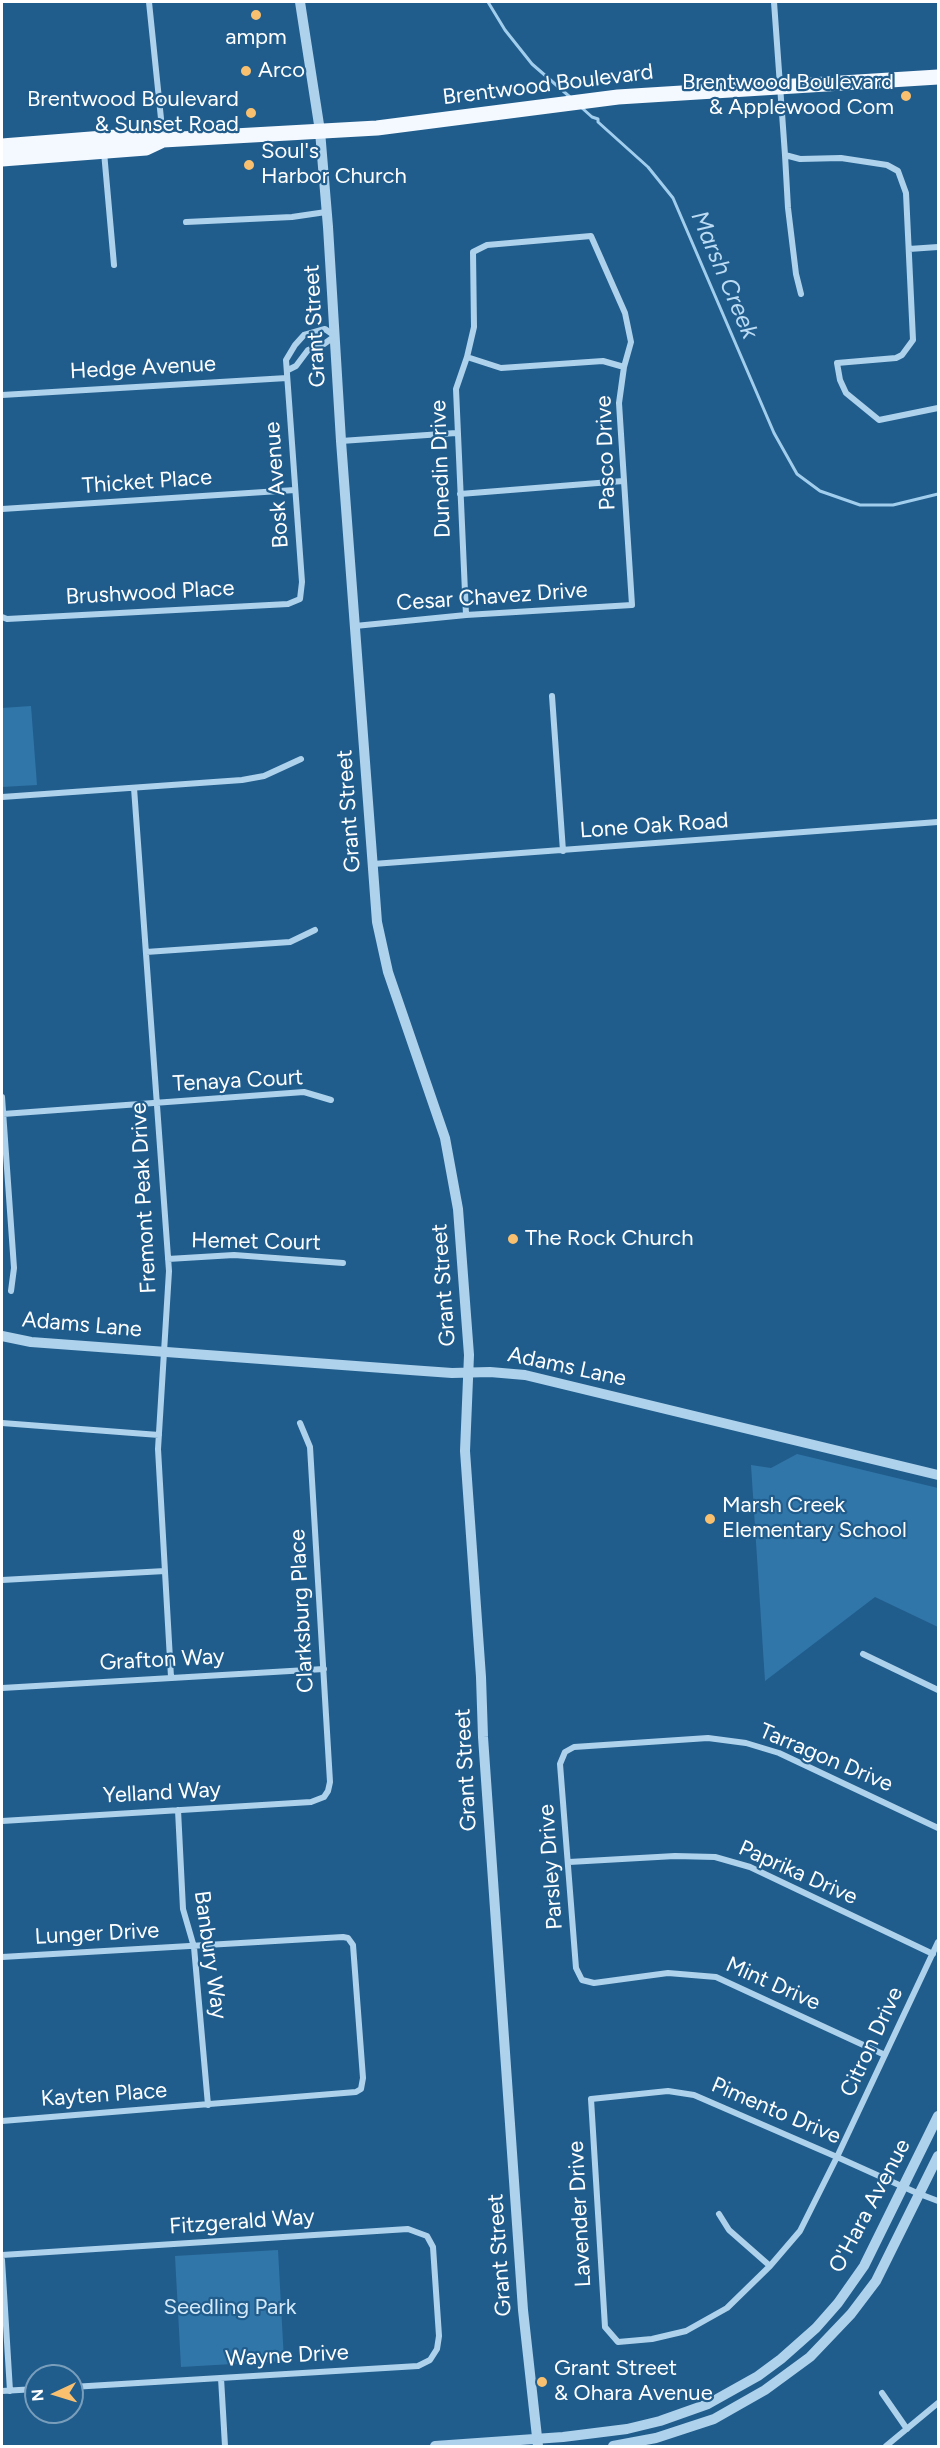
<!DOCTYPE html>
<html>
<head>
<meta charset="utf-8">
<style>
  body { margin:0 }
  #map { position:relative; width:940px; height:2448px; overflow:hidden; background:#205d8d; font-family:Figtree,sans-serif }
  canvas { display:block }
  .frame { position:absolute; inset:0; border:3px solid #fff; pointer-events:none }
  .north { position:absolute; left:24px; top:2364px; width:60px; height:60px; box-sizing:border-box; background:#205d8d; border:2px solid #799ebb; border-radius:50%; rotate:266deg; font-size:16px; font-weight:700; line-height:24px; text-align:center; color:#fff }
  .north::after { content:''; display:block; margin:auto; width:21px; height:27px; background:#f9c06f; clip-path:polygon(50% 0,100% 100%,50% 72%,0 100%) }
</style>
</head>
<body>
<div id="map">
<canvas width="940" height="2448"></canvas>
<div class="frame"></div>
<div class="north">N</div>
</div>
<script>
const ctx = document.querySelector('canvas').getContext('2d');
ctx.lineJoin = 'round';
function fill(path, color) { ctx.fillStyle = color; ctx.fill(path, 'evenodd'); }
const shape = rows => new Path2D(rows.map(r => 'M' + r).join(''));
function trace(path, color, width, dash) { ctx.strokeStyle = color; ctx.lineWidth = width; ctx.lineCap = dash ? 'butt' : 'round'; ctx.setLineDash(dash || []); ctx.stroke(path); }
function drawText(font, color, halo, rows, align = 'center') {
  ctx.font = font + ' Figtree,sans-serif'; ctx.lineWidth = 4.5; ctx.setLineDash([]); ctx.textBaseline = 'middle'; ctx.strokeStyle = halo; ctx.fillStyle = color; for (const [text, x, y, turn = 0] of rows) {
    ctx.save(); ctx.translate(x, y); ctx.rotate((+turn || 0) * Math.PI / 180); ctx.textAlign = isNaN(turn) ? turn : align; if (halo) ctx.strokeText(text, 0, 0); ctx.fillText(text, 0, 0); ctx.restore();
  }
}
fill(shape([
  [31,706,37,785,2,787,2,708],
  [797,1454,938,1488,938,1627,875,1597,765,1681,751,1465,771,1468],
  [278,2250,284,2361,181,2367,175,2256]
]), '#3176a8');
trace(shape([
  [488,2,505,30,532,64,570,97],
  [582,108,592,117,598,119,598,122,648,167,673,198,774,433,797,474,820,491,860,505,893,505,938,494]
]), '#a2ceed', 3);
trace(shape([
  [149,2,163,138],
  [774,2,785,155,800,159,841,158,887,165,898,171,906,193,913,340,902,355,896,358,837,363,840,380,846,393,879,420,938,408],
  [104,152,114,265],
  [785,155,788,208,796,274,801,294],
  [186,222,292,217,326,212],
  [909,249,938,247],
  [467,357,501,368,603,361,624,367],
  [2,395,287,378],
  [341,441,456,433],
  [460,494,623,481],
  [2,509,295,490],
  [2,617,7,619,288,604,300,599,302,582,286,360,295,345,304,335,325,329,335,336,324,344,308,350,296,366,288,370],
  [355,626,466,615,632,605,619,403,624,367,631,342,625,313,591,236,487,245,473,252,474,327,467,357,456,389,466,615],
  [552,696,563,851],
  [134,788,169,1271,158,1449,171,1677],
  [2,797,242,780,264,776,301,759],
  [373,864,938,822],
  [146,952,290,942,315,930],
  [2,1097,14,1268,11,1291],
  [3,1114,304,1092,331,1100],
  [168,1259,234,1255,343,1263],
  [2,1423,159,1435],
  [2,1580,165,1571],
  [863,1654,938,1690],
  [2,1688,324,1669],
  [178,1810,183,1909,194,1947,208,2105],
  [2,1821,311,1802,324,1797,328,1791,330,1782,310,1447,300,1423],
  [569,1862,675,1856,715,1857,750,1867,933,1954],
  [938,1942,837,2157,800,2231,770,2266,727,2308,686,2331,652,2339,618,2342,605,2327,591,2099,668,2091,694,2095,837,2157,917,2193,938,2201],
  [2,1957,343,1937,348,1938,353,1945,363,2078,361,2089,356,2092,2,2121],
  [885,2055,716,1977,668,1973,594,1983,582,1980,576,1968,560,1764,565,1752,574,1747,708,1738,746,1743,779,1753,938,1828],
  [719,2214,729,2230,770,2266],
  [2,2255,408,2229,427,2236,433,2247,439,2336,437,2349,430,2360,418,2366,72,2387],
  [2,2260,10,2391],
  [221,2378,225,2446],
  [2,2391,36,2389],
  [882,2393,907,2429],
  [886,2446,938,2403]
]), '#aed2ec', 6);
trace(shape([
  [300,2,320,131,328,227,341,441,377,922,388,972,445,1138,458,1209,469,1355,465,1451,481,1677,483,1737,523,2310,538,2446],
  [2,1336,31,1342,410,1370,452,1373,490,1372,525,1375,938,1475],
  [435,2446,563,2437,627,2429,660,2421,708,2404,758,2376,781,2359,816,2328,838,2303,864,2266,938,2116],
  [613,2446,656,2438,714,2419,765,2390,810,2357,851,2314,876,2281,938,2156]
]), '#aed2ec', 10);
trace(shape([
  [2,146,142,135,163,140,377,128,618,97,938,77],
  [2,159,146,148,163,140]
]), '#f4f9ff', 15);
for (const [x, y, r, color] of [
  [256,15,6,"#f9c06f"],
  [246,71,6,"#f9c06f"],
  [906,96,6,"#f9c06f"],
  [251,113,6,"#f9c06f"],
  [249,165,6,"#f9c06f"],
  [513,1239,6,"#f9c06f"],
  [710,1519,6,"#f9c06f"],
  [542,2382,6,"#f9c06f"]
]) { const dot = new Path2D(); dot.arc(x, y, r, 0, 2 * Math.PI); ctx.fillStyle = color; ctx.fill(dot); trace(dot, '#205d8d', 2); }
drawText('22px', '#fff', '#205d8d', [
  ["ampm",256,38,"center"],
  ["Arco",258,71],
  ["Brentwood Boulevard",894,83,"right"],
  ["& Applewood Com",894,108,"right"],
  ["Brentwood Boulevard",239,100,"right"],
  ["& Sunset Road",239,125,"right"],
  ["Soul's",261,152],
  ["Harbor Church",261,177],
  ["The Rock Church",525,1239],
  ["Marsh Creek",722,1506],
  ["Elementary School",722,1531],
  ["Grant Street",554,2369],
  ["& Ohara Avenue",554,2394]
], 'left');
drawText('22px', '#fff', '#205d8d', [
  ["Brentwood Boulevard",548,85,-7],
  ["Grant Street",315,326,-93],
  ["Hedge Avenue",143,368,-3],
  ["Pasco Drive",606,453,-92],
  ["Dunedin Drive",441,469,-92],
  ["Thicket Place",147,482,-4],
  ["Bosk Avenue",277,485,-94],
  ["Brushwood Place",150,593,-3],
  ["Cesar Chavez Drive",492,597,-4],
  ["Grant Street",349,811,-94],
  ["Lone Oak Road",654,826,-4],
  ["Tenaya Court",238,1081,-3],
  ["Fremont Peak Drive",144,1198,-93],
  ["Hemet Court",256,1242,1],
  ["Grant Street",444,1285,-94],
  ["Adams Lane",82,1325,5],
  ["Adams Lane",567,1367,12],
  ["Clarksburg Place",302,1611,-93],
  ["Grafton Way",162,1660,-3],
  ["Tarragon Drive",826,1758,23],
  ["Grant Street",466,1770,-93],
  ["Yelland Way",162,1793,-3],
  ["Parsley Drive",551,1867,-94],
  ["Paprika Drive",798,1873,24],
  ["Lunger Drive",97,1934,-3],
  ["Banbury Way",210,1955,82],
  ["Mint Drive",773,1984,24],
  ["Citron Drive",872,2042,-65],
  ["Kayten Place",104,2095,-4],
  ["Pimento Drive",776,2111,23],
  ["O'Hara Avenue",870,2206,-62],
  ["Lavender Drive",580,2214,-93],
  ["Fitzgerald Way",242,2222,-4],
  ["Grant Street",500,2255,-94],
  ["Wayne Drive",287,2356,-3]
]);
drawText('22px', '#d3e9f9', '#205d8d', [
  ["Seedling Park",230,2308]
]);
drawText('italic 24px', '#badbf3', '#205d8d', [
  ["Marsh Creek",724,275,67]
]);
</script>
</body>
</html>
